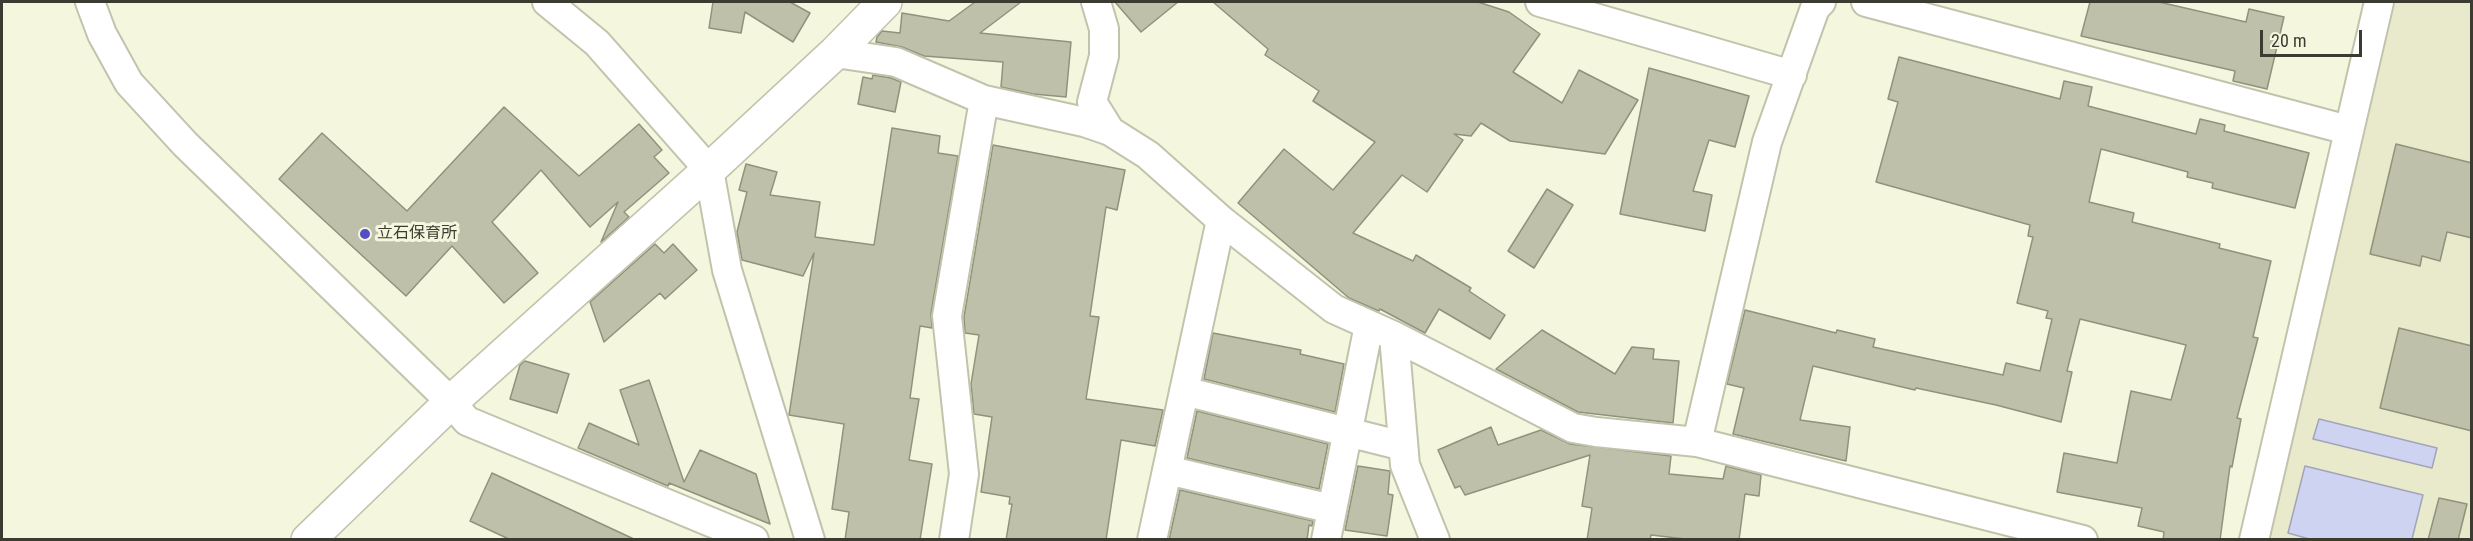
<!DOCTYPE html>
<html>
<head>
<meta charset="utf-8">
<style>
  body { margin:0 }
  #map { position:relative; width:2473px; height:541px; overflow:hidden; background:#f5f6de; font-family:"Roboto Condensed",sans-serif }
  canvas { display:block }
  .frame { position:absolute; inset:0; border:3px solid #3b3b32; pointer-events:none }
  .scale { position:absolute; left:2260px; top:30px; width:102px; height:27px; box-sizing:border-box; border:3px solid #3b3b32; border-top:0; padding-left:8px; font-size:18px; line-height:21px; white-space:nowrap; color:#3b3b32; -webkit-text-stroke:4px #f5f6de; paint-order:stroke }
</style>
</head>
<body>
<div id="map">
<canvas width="2473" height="541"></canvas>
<div class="frame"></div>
<div class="scale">20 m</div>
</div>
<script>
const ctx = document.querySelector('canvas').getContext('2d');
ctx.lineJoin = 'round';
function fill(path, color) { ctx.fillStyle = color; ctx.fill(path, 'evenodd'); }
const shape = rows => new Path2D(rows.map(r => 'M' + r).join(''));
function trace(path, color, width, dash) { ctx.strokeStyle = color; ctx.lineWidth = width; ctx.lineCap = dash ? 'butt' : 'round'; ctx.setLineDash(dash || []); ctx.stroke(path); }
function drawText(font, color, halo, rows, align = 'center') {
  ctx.font = font + ' "Roboto Condensed","Noto Sans JP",sans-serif'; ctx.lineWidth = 6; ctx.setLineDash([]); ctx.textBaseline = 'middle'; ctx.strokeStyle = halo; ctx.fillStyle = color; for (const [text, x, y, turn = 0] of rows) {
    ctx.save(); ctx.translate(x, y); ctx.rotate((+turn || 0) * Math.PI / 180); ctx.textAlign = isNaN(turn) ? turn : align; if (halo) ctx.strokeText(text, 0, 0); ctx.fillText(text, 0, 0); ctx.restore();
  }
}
fill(shape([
  [2387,2,2471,2,2471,539,2259,540]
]), '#e9eacb');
const water = shape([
  [2319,419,2437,448,2432,468,2313,439,2319,419],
  [2305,466,2423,495,2412,539,2313,540,2288,533,2305,466]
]);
fill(water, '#ced3f2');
trace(water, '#a2a5b8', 1.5);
const building = shape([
  [713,2,790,2,810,13,793,42,745,12,741,33,709,28,713,2],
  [975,2,1021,2,980,33,1071,42,1066,97,1033,94,1001,87,1003,62,924,56,902,47,876,42,877,37,882,31,900,33,902,13,949,21,975,2],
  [1115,2,1178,2,1141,32,1115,2],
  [1213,2,1478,2,1509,12,1540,34,1513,72,1562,103,1579,70,1638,100,1605,154,1510,141,1481,123,1471,136,1454,134,1463,140,1427,192,1402,175,1353,233,1413,261,1416,255,1471,288,1469,291,1505,315,1490,339,1439,309,1425,333,1380,309,1379,311,1349,298,1238,203,1284,149,1333,190,1375,142,1313,101,1319,91,1265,55,1268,49,1213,2],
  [2090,2,2159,2,2246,22,2249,9,2284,17,2267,89,2233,81,2235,71,2081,36,2090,2],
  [1899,57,2060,99,2064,81,2092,87,2088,106,2196,134,2200,119,2225,125,2224,131,2309,153,2295,208,2212,188,2213,183,2187,177,2188,172,2101,149,2089,202,2134,213,2132,222,2220,244,2219,248,2271,261,2253,337,2258,338,2237,418,2241,419,2232,467,2230,466,2220,540,2163,540,2164,532,2138,526,2142,508,2057,492,2064,453,2117,463,2131,391,2171,400,2186,345,2080,319,2067,371,2072,372,2061,422,1996,405,1916,388,1915,390,1813,366,1800,420,1850,427,1846,461,1733,434,1744,388,1727,384,1745,310,1836,333,1837,330,1875,339,1873,347,2003,375,2006,363,2040,371,2052,319,2046,318,2048,311,2017,303,2033,237,2028,236,2030,225,1876,182,1898,102,1888,99,1899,57],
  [1649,68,1749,96,1735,147,1709,140,1693,191,1712,195,1705,231,1620,214,1649,68],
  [873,75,891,78,901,82,895,112,858,104,863,77,872,79,873,75],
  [504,107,579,176,639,124,662,150,654,157,669,173,624,212,629,217,601,242,618,202,590,227,541,170,492,222,538,273,504,303,452,246,406,296,279,179,322,133,407,211,504,107],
  [892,128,940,136,938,153,958,156,931,313,932,328,920,326,910,398,919,399,909,460,932,464,920,540,845,540,849,512,832,509,844,424,789,415,814,253,803,276,742,260,737,232,747,192,739,190,746,164,777,172,770,195,820,202,815,237,874,245,892,128],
  [2396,144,2472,163,2472,238,2447,232,2440,261,2422,256,2420,266,2370,254,2396,144],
  [993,145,1125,170,1117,210,1106,207,1090,316,1099,317,1086,399,1163,410,1155,446,1121,440,1106,540,1006,540,1012,504,1009,504,1010,497,981,492,992,417,974,414,971,384,979,335,965,333,964,317,993,145],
  [1547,189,1573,205,1534,268,1508,251,1547,189],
  [655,244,664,253,673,244,697,270,665,299,660,293,604,342,590,302,655,244],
  [2399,328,2472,346,2472,431,2380,408,2399,328],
  [1542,330,1615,374,1632,347,1654,349,1653,359,1679,361,1673,423,1578,412,1496,369,1542,330],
  [1213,333,1301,350,1300,354,1344,364,1335,412,1204,379,1213,333],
  [525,361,569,374,557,413,510,399,520,365,525,361],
  [649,380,684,482,700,450,756,474,770,524,669,483,668,486,578,448,589,423,639,445,620,390,649,380],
  [1197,411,1328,444,1319,489,1187,458,1197,411],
  [1491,427,1498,445,1541,430,1570,444,1671,456,1669,474,1723,479,1726,466,1761,475,1759,496,1745,494,1739,540,1694,540,1651,535,1650,540,1587,540,1592,508,1582,506,1590,455,1465,495,1460,486,1455,488,1438,450,1491,427],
  [1358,466,1390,471,1388,494,1393,495,1387,536,1345,530,1358,466],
  [492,473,636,540,511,540,470,521,492,473],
  [1180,490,1313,521,1312,526,1309,525,1307,540,1169,540,1180,490],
  [2439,498,2467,504,2458,540,2428,540,2439,498]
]);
fill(building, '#bfc0a9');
trace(building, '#91927c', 1.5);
const minor = shape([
  [90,2,102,34,129,83,185,144,451,402,467,421,754,540],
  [547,2,597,43,709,170,727,270,810,540],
  [1096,2,1104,29,1104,56,1092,102,1110,131],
  [1540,2,1792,75],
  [1866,2,2348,130],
  [835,53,896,62,984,100,1084,122,1110,131,1148,155,1221,220,1334,309,1394,336,1573,428,1596,432,1697,442,2083,540],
  [1394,336,1405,465,1435,540],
  [1184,391,1403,446],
  [1697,442,1767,142,1815,8,1821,2],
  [1167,470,1332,509],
  [954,540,964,474,947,316,984,100],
  [1152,540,1221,220],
  [1326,540,1369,325],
  [2254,540,2379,2]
]);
const tertiary = shape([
  [308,540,451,402,709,170,835,53,885,2]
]);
trace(minor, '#c2c3ac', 32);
trace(tertiary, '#c2c3ac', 36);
trace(minor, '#fff', 28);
trace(tertiary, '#fff', 33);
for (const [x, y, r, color] of [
  [365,234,6,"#534ec6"]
]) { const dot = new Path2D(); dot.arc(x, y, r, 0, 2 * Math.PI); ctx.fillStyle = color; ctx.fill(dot); trace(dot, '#f5f6de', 2); }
drawText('16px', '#3b3b32', '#f5f6de', [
  ["立石保育所",377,234]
], 'left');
</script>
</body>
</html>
